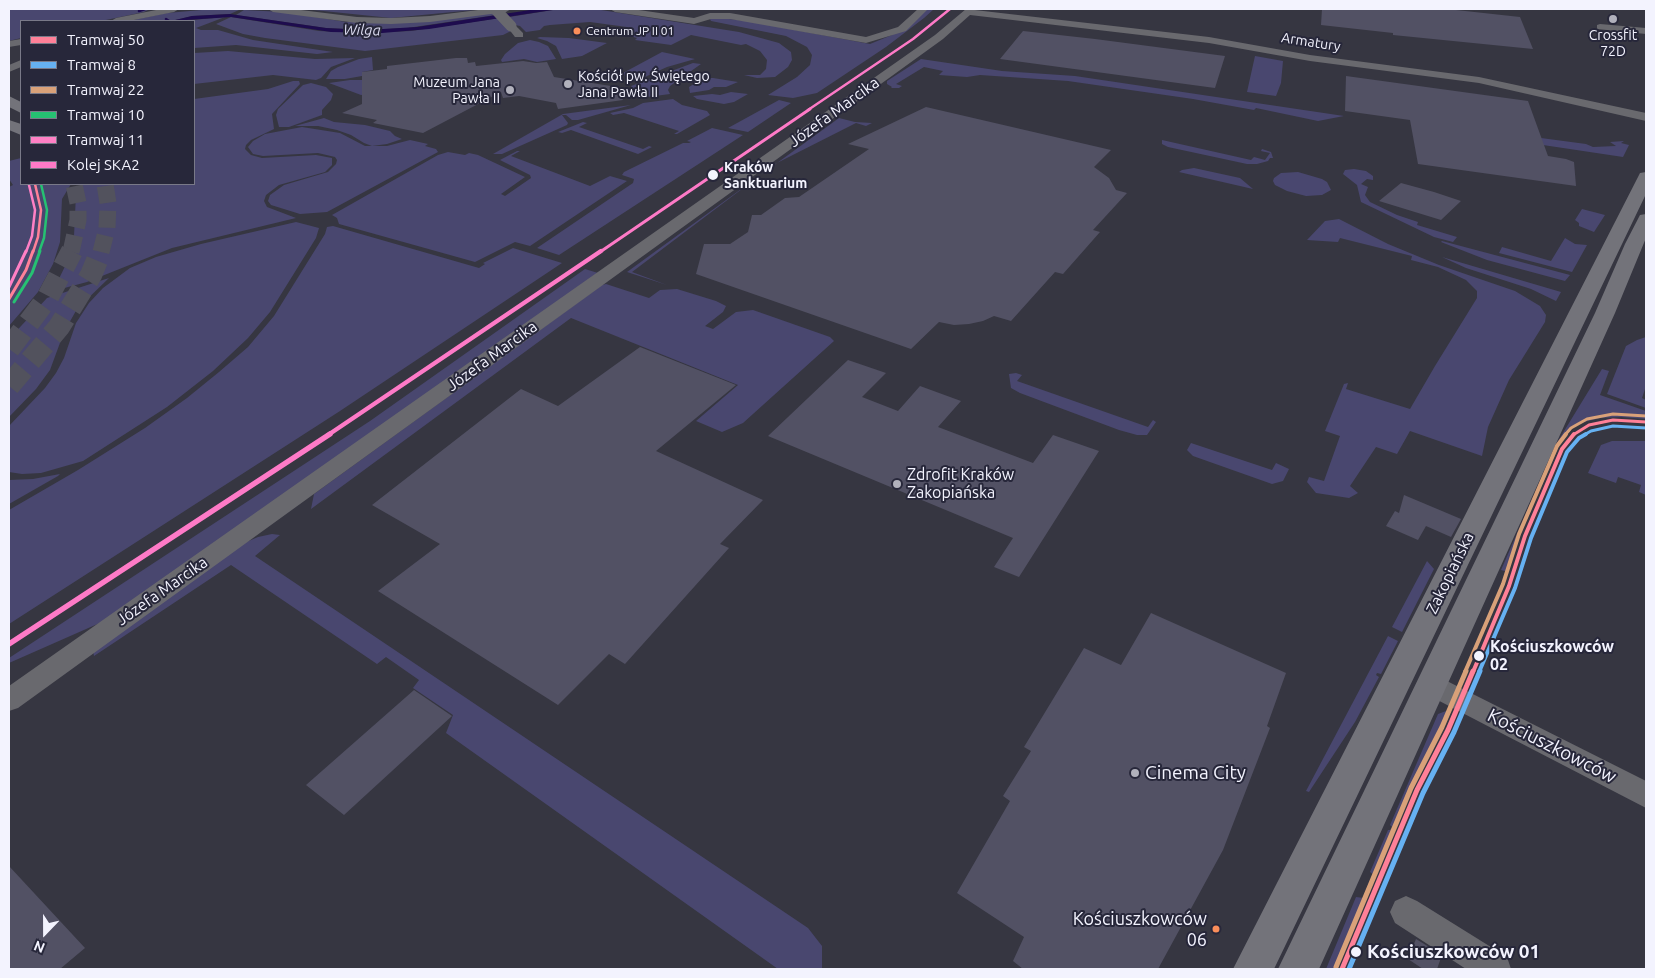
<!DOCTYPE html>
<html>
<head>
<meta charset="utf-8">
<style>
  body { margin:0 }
  #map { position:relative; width:1655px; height:978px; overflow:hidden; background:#363641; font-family:Ubuntu,sans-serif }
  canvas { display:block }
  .frame { position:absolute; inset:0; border:10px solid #f3f3fe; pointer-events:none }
  .legend { position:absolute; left:20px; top:20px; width:175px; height:165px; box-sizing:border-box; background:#27273a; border:1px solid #797988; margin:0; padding:6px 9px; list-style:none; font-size:15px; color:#f3f3fe }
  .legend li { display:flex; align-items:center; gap:10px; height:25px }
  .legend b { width:25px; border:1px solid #797988 }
  .north { position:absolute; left:20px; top:908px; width:50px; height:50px; -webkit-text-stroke:4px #27273a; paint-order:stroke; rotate:202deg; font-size:14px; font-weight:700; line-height:20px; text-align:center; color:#f3f3fe }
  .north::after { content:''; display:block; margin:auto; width:18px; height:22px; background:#f3f3fe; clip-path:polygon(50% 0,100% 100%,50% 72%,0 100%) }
</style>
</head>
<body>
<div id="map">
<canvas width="1655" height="978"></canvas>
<div class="frame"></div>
<ul class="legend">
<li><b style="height:6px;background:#ff8098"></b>Tramwaj 50</li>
<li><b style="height:6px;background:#66b1f2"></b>Tramwaj 8</li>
<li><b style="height:6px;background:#d9a179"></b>Tramwaj 22</li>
<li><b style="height:6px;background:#26c172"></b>Tramwaj 10</li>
<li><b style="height:6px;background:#ff80c5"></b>Tramwaj 11</li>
<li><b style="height:6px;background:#fe7ac7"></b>Kolej SKA2</li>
</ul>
<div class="north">N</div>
</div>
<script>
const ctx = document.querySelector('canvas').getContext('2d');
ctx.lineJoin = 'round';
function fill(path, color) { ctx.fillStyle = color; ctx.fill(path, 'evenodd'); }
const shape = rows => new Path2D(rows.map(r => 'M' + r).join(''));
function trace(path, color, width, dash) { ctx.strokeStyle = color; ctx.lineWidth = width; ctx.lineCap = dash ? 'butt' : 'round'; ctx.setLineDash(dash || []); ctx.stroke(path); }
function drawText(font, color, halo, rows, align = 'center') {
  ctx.font = font + ' Ubuntu,sans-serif'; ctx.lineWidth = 4; ctx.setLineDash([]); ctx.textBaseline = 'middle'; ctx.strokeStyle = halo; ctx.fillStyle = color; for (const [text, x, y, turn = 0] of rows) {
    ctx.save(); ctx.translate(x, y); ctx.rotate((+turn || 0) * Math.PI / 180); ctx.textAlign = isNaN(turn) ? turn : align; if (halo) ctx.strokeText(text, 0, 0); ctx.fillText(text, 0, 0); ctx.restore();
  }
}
fill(shape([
  [9,9,150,9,144,12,101,21,21,21,21,38,9,41],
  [213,9,239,10,230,14,192,16,171,21,128,21,167,13],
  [304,9,470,9,474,10,391,18],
  [559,9,595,9,739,32,779,43,791,52,792,60,788,67,775,77,757,78,744,75,760,75,766,69,767,60,760,51,746,44,741,45,691,35,671,45,635,40,637,38,623,34,634,28,590,22,550,25,544,26,540,30,526,32,520,26,515,25,509,17],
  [926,9,934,9,924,18,886,47,817,93,793,98,768,95,797,77,810,65,812,55,807,47,786,36,711,21,710,19,720,18,747,21,870,44,892,35,920,15],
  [244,10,284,12,346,22,495,13,496,15,407,28,366,30,326,28,236,15],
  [225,17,196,28,201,30,218,30,253,40,333,52,317,54,236,45,194,48,194,21,182,21],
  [231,17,319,31,362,33,411,31,500,18,511,31,503,35,365,51,265,38,243,34,216,24],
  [540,37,569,38,607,43,582,56,562,59,556,46,547,41,537,38],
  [530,40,539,42,548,46,556,59,537,62,524,59,502,62,501,60,505,54,518,43],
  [228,51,315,59,355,58,331,67,321,78,316,80,273,75,194,84,194,53],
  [662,52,695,59,667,67,636,81,628,81,623,73],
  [1255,56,1283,61,1281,83,1276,96,1247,92],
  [372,57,373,70,362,72,362,76,345,79,326,79,331,71,338,67,359,59],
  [921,59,1002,71,1075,76,1344,116,1318,121,1256,108,1254,110,1193,99,1068,81,980,75,967,77,939,75,943,71,924,67,896,84,902,86,899,88,891,88,892,87,887,84,887,81],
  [693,63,701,64,670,86,668,90,670,94,640,98,631,86],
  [704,78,713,78,738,82,726,87,714,87,709,90,690,93,689,87],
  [350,80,362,80,362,90,378,93,361,95,329,83],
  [293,81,299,81,300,84,272,114,274,129,251,140,246,145,245,149,251,155,262,158,316,155,332,158,332,165,325,172,279,185,266,195,264,201,267,207,296,218,172,248,87,282,53,291,70,256,74,236,76,194,83,184,194,184,194,99,268,89],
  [311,83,326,87,333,94,331,100,322,110,322,115,289,127,279,127,276,115,278,109,303,85],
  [731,92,748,94,734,102,724,104,697,99,693,96,712,94,720,95],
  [673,99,682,105,707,111,710,115,677,134,674,134,679,131,624,113,613,115,610,113,633,108,643,103],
  [779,100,791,103,748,132,728,128],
  [631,105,578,120,572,120,566,115,562,115,568,123,567,125,502,154,493,154,563,114],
  [324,118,334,122,365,125,390,131,395,136,402,139,387,144,372,146,364,143,351,135,337,130,318,126,295,126],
  [839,118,855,122,872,123,866,126,856,123,775,164,632,272,667,285,627,272],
  [583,122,587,123,579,127,643,149,649,146,652,147,638,154,571,130,562,133,558,132],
  [302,127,340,133,365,146,387,146,410,140,428,144,425,146,436,149,438,152,327,212,300,214,271,205,268,201,270,195,284,185,328,172,336,164,337,160,335,157,318,153,263,156,253,154,248,147,253,141,265,134],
  [712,128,743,135,559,255,537,248,633,183,634,179,622,175,624,172,683,143,689,143,691,142,687,141],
  [1541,138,1586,144,1593,147,1616,146,1610,142,1624,141,1621,143,1629,145,1623,157,1543,145],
  [1162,140,1251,160,1254,157,1265,160,1270,153,1261,151,1262,149,1271,152,1273,158,1270,158,1268,161,1257,164,1247,164,1168,147,1162,144],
  [517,151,520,151,511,156,590,186,610,176,627,181,530,246,515,242,475,262,339,224,337,218,332,215,438,155,448,152,465,155,469,153,478,155,525,177,501,194,505,196,531,178,530,175,500,160],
  [21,158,21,184,71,184,62,199,60,242,53,264,38,292,9,326,9,187,13,185,9,179,9,161],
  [1194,168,1240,178,1253,189,1179,172,1182,170],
  [1354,169,1366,171,1373,176,1373,180,1367,179,1361,184,1368,187,1365,195,1370,202,1397,215,1418,222,1417,225,1457,237,1453,242,1434,237,1361,202,1357,185,1343,174,1345,170],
  [1298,172,1322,179,1327,182,1331,190,1322,195,1306,196,1287,191,1275,185,1273,181,1274,178,1281,173],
  [1582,209,1605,215,1594,232,1579,226,1579,223,1575,220],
  [1339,219,1388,244,1439,265,1515,291,1540,306,1546,315,1545,322,1509,380,1488,427,1482,456,1410,431,1397,454,1376,447,1350,486,1358,493,1349,498,1316,493,1307,482,1309,477,1324,481,1340,436,1325,431,1344,384,1348,383,1346,389,1410,409,1435,366,1477,298,1477,291,1466,280,1438,267,1411,260,1412,256,1340,238,1338,242,1307,240,1325,221],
  [296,222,319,228,316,238,270,312,248,338,213,371,167,407,83,461,41,473,22,474,9,472,9,426,45,388,56,373,64,358,76,323,89,303,103,288,130,268,156,257,201,244],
  [333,226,479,268,485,264,483,263,513,248,562,263,340,411,9,624,9,510,78,470,145,428,187,398,219,372,248,347,274,316,325,234,327,227],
  [1565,238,1575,244,1587,245,1572,272,1499,253,1502,247,1551,261],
  [1441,242,1442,241,1570,275,1565,281,1487,260],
  [1442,257,1561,292,1556,301,1531,289,1466,268],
  [585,269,598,273,102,622,9,663,9,658,370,421],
  [109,278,77,309,64,332,50,370,36,389,9,417,9,339,47,298],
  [606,284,649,298,660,290,677,289,716,301,726,306,723,312,705,326,713,329,736,312,753,310,830,337,834,341,743,423,722,432,696,421,738,385,571,318,311,509,314,494,602,285],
  [1646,337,1646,386,1642,398,1646,400,1646,408,1607,394,1626,346,1637,340],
  [1602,369,1609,371,1600,395,1646,411,1646,419,1621,417,1600,418,1584,422,1572,428,1560,443,1540,490,1537,488,1558,441],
  [1016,373,1022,375,1017,381,1148,427,1153,420,1156,422,1147,435,1137,435,1119,430,1020,393,1011,388,1009,374],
  [1612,441,1646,441,1646,495,1639,492,1641,485,1618,477,1616,483,1588,473,1601,445],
  [1191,443,1272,470,1276,463,1289,469,1283,481,1272,484,1193,456,1187,450],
  [60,474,58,476,9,504,9,480,33,479],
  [1533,497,1536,497,1520,536,1508,572,1501,570],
  [272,534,280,535,255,556,808,928,822,946,822,969,778,969,446,733,453,715,413,688,419,680,386,657,377,664,231,565,94,656,93,651,244,543,258,537],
  [1427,561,1434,569,1402,632,1392,627],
  [1388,636,1398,641,1381,674,1377,673,1376,675,1379,677,1355,722,1309,792,1306,791],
  [1446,711,1449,712,1417,776,1374,875,1370,872,1388,830,1390,830,1392,827,1390,825,1438,714],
  [1356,897,1364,898,1334,969,1326,969]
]), '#49476f');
fill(shape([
  [537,9,559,9,429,29,382,33,331,32,231,17,171,21,192,16,230,14,326,28,366,30,417,27]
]), '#1e0c4e');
trace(shape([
  [139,11,145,9],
  [166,19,169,21]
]), '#1e0c4e', 2.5);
fill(shape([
  [1322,9,1447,9,1520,17,1533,49,1393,35,1393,33,1321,25],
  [1023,31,1095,39,1225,56,1215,88,1000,59],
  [456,58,467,58,468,63,475,62,476,66,523,61,536,63,547,62,554,77,617,87,623,100,558,109,556,103,519,96,503,98,501,92,423,133,373,123,377,120,342,113,362,104,362,72,387,69,387,66],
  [1346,76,1528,101,1548,156,1566,159,1574,162,1576,186,1418,164,1410,120,1345,111],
  [926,107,1111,150,1094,167,1109,178,1116,190,1127,193,1093,230,1100,232,1063,274,1055,272,1011,321,994,316,983,321,969,324,954,325,939,322,911,349,696,274,704,244,730,244,748,232,752,215,761,215,785,198,799,197,869,149,848,144],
  [1401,183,1434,192,1461,201,1441,220,1379,201],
  [640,347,736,385,656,451,763,500,720,544,729,548,625,664,609,654,558,705,378,591,440,544,372,505,521,389,558,406],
  [848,360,886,373,862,397,898,411,920,386,961,401,938,427,1033,463,1053,435,1099,451,1019,577,994,567,1013,538,768,436],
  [1404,495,1461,519,1451,537,1426,526,1418,540,1386,526,1395,511,1399,513],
  [1151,613,1286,673,1267,726,1270,728,1223,850,1158,969,1023,969,1013,961,1024,937,957,893,1010,801,1003,796,1031,751,1024,747,1084,648,1121,665],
  [414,690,452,716,344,815,306,785],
  [9,866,85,948,60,969,9,969],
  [1416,939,1442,955,1437,969,1423,969,1408,959]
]), '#525164');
trace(shape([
  [71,252,78,220,78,203,74,184],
  [101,252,107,228,108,203,105,184]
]), '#52525d', 17, [17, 8]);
trace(shape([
  [9,349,48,297,72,251],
  [9,386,59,327,91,275,101,251]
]), '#52525d', 22, [22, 11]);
fill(shape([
  [161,9,179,9,174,12,129,21,111,21,116,18,161,9],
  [268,9,293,9,357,17,391,18,430,16,486,9,511,9,506,12,430,22,391,24,357,23,273,12,268,9],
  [610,9,632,9,694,18,710,13,730,13,866,37,898,27,918,9,928,9,906,31,866,43,730,19,711,19,694,24,615,12,610,9],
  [966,9,1209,37,1310,55,1479,77,1646,113,1646,121,1479,83,1310,61,1209,43,970,15,943,39,18,708,9,711,9,686,935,35,966,9],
  [511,23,514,24,523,33,523,37,515,37,508,28,506,26,511,23],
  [1600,24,1646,28,1646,34,1597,29,1597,25,1600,24],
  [21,39,21,45,9,47,9,41,21,39],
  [21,60,21,67,9,72,9,65,21,60],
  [1431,673,1646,781,1646,808,1422,692,1418,684,1422,676,1431,673],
  [1406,896,1417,901,1507,957,1511,969,1466,969,1395,923,1390,912,1395,901,1406,896]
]), '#69696e');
fill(shape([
  [9,96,21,102,21,113,9,107,9,96],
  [9,120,21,124,21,135,9,130,9,120],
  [1646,172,1646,194,1274,969,1233,969,1638,177,1640,173,1646,172],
  [1646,214,1646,238,1615,313,1319,969,1278,969,1595,313,1625,244,1640,215,1646,214]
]), '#73737a');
trace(shape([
  [495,9,511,26]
]), '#69696e', 11);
trace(shape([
  [808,110,913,39,950,9]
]), '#fe7ac7', 2.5);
trace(shape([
  [600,252,810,109]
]), '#fe7ac7', 3);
trace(shape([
  [328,435,601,251]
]), '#fe7ac7', 4.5);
trace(shape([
  [9,644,330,434]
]), '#fe7ac7', 5.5);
trace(shape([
  [33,252,38,237,41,210,35,184]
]), '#ff8098', 2.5);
trace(shape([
  [9,299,26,270,33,251],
  [1573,435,1589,425,1613,420,1646,422]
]), '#ff8098', 3);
trace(shape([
  [1473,672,1509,586,1525,536,1562,449,1574,434]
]), '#ff8098', 4);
trace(shape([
  [1342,969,1417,790,1448,730,1473,671]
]), '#ff8098', 5);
trace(shape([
  [1584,435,1591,431,1613,426,1646,428]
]), '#66b1f2', 3);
trace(shape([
  [1479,672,1515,588,1531,538,1567,452,1579,438,1586,434]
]), '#66b1f2', 4);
trace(shape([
  [1349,969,1423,793,1454,732,1480,671]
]), '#66b1f2', 5);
trace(shape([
  [1565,435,1571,428,1587,419,1613,414,1646,416]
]), '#d9a179', 3);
trace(shape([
  [1465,672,1503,584,1519,534,1557,446,1566,434]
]), '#d9a179', 4);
trace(shape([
  [1336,967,1411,788,1442,727,1466,671]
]), '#d9a179', 5);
trace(shape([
  [39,252,44,238,47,210,41,184]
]), '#26c172', 2.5);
trace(shape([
  [14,302,32,273,40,251]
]), '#26c172', 3);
trace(shape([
  [26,252,32,236,35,210,29,185]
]), '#ff80c5', 2.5);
trace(shape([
  [9,287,26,251]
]), '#ff80c5', 3);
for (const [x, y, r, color] of [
  [1613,19,5,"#b1b1bc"],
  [577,31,4.5,"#fa8e5a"],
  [568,84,5,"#b1b1bc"],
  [510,90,5,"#b1b1bc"],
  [713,175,6,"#f3f3fe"],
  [897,484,5,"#b1b1bc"],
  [1479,656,6,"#f3f3fe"],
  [1135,773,5,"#b1b1bc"],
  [1216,929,4.5,"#fa8e5a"],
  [1356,952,6,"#f3f3fe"]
]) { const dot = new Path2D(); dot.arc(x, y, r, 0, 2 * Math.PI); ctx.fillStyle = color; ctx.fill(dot); trace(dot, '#27273a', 2); }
drawText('12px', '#f3f3fe', '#27273a', [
  ["Centrum JP II 01",586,31]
], 'left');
drawText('14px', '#f3f3fe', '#27273a', [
  ["Crossfit",1613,35],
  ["72D",1613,51],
  ["Kościół pw. Świętego",578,76,"left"],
  ["Jana Pawła II",578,92,"left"],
  ["Muzeum Jana",500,82,"right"],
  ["Pawła II",500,98,"right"]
]);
drawText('14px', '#f3f3fe', '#27273a', [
  ["Armatury",1311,42,9]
]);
drawText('bold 14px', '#f3f3fe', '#27273a', [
  ["Kraków",724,167],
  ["Sanktuarium",724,183]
], 'left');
drawText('italic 15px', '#d8d8ed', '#27273a', [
  ["Wilga",362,30,1]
]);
drawText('16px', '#f3f3fe', '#27273a', [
  ["Józefa Marcika",834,112,-36],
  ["Józefa Marcika",492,356,-36],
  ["Zakopiańska",1450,573,-64],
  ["Józefa Marcika",162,591,-35]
]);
drawText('16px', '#f3f3fe', '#27273a', [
  ["Zdrofit Kraków",907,475],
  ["Zakopiańska",907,493]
], 'left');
drawText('bold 16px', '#f3f3fe', '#27273a', [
  ["Kościuszkowców",1490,647],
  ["02",1490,665]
], 'left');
drawText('18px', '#f3f3fe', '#27273a', [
  ["Kościuszkowców",1207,919],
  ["06",1207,940]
], 'right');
drawText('19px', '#f3f3fe', '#27273a', [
  ["Kościuszkowców",1552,746,27]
]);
drawText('19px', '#f3f3fe', '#27273a', [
  ["Cinema City",1145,773]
], 'left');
drawText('bold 19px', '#f3f3fe', '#27273a', [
  ["Kościuszkowców 01",1367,952]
], 'left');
</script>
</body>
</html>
